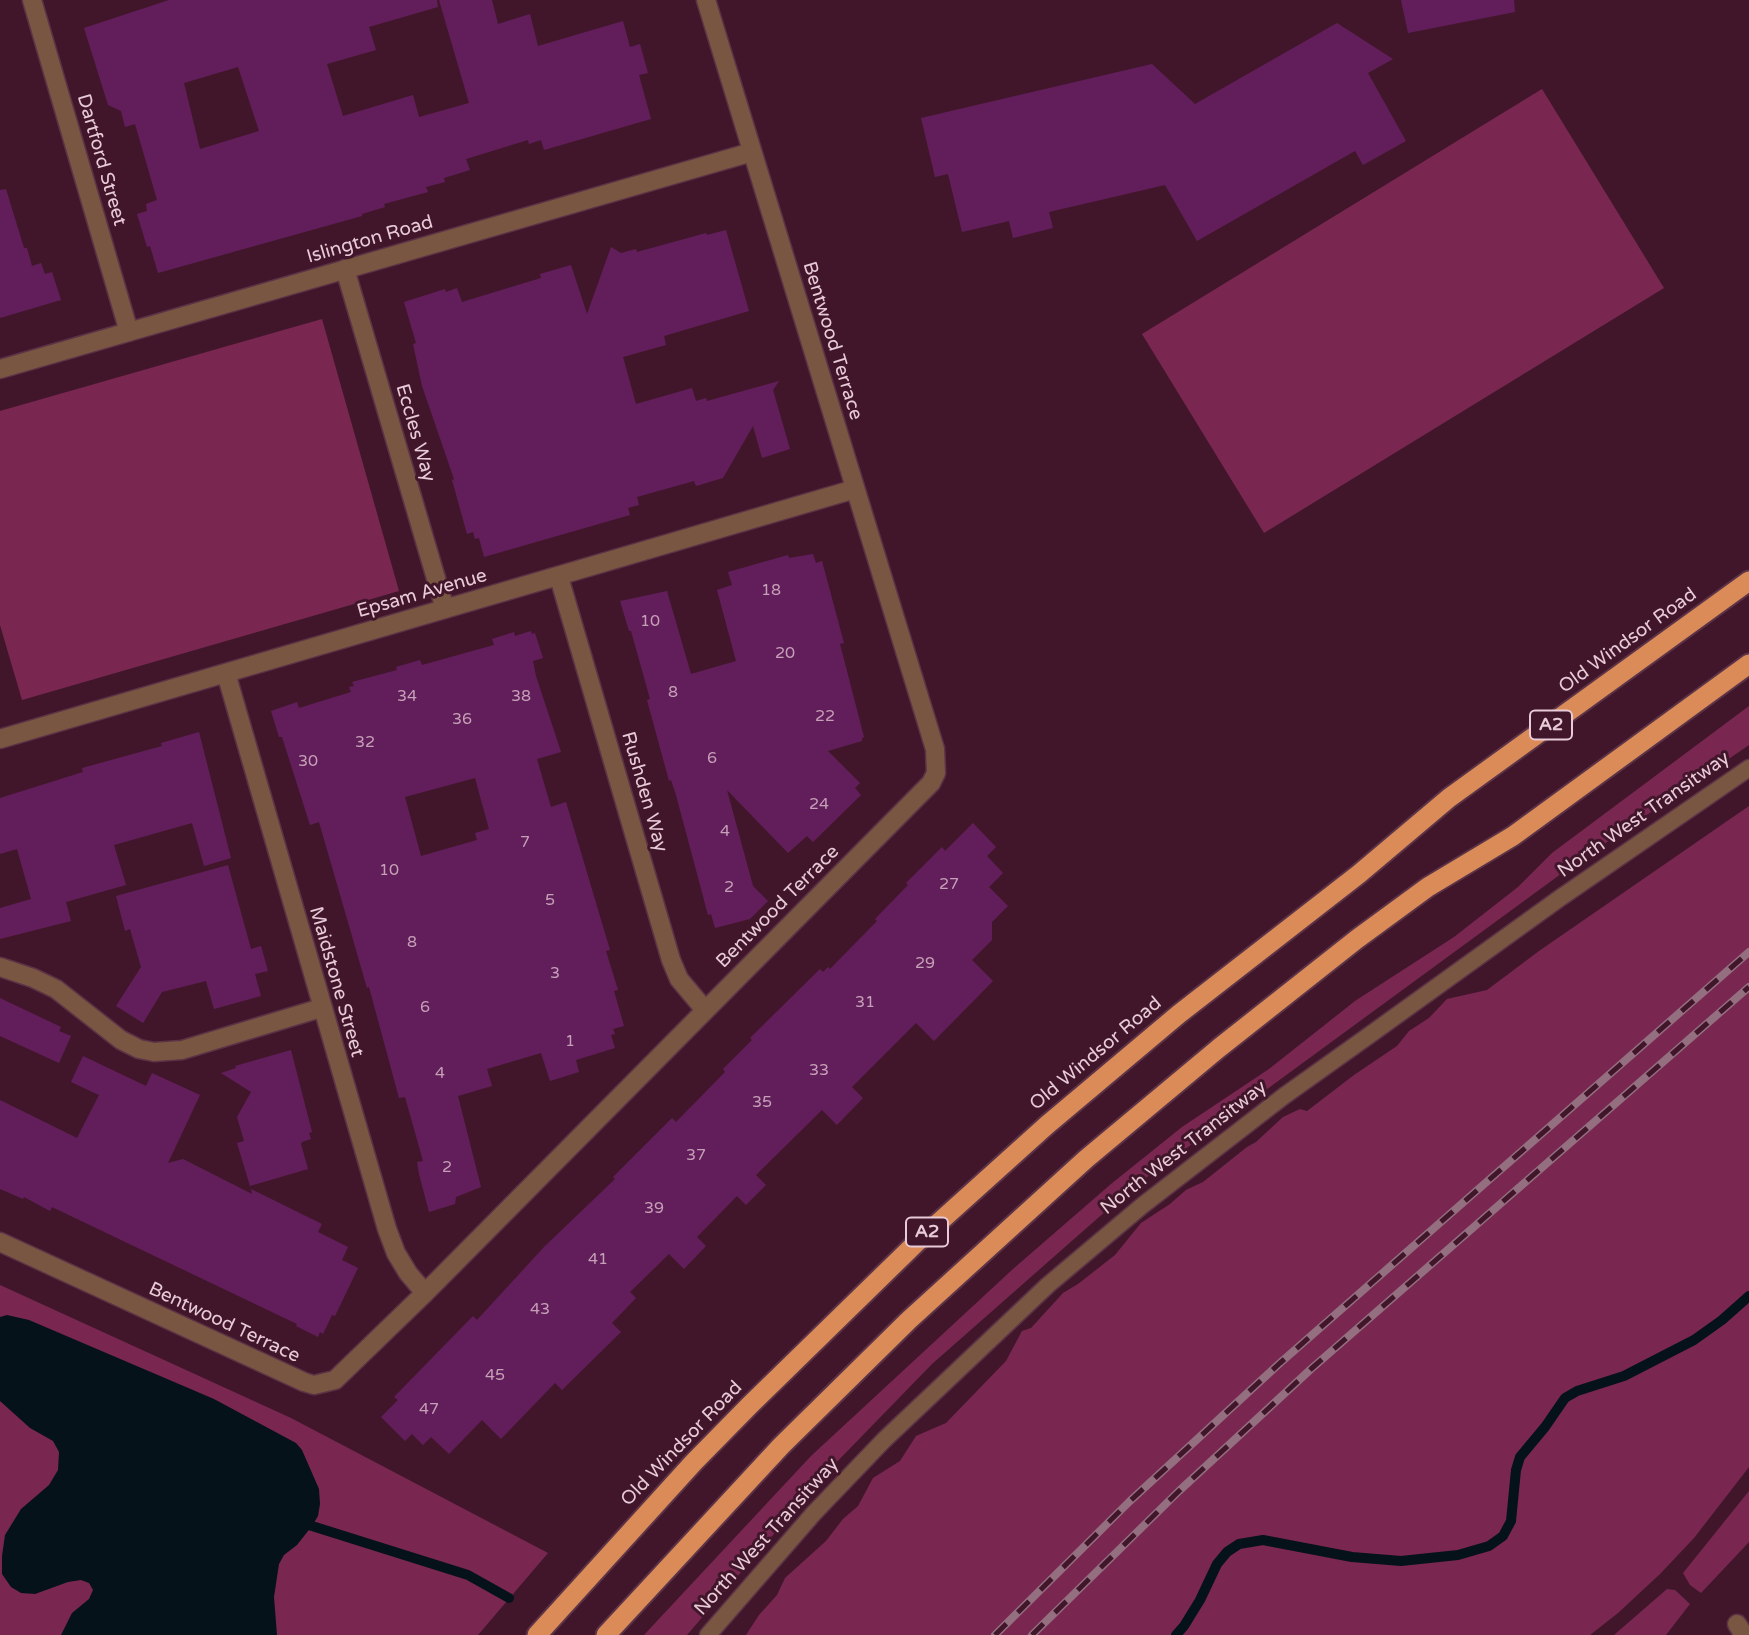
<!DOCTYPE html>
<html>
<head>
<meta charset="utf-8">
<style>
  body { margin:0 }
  canvas { display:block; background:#41162b }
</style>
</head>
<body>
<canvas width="1749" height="1635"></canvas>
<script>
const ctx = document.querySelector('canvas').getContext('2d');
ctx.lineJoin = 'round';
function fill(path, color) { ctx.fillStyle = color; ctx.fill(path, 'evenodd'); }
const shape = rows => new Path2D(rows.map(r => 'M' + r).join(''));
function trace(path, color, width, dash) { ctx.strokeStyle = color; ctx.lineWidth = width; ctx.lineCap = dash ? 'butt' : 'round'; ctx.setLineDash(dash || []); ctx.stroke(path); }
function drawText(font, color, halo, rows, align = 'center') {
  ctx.font = font + ' "Varela Round",sans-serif'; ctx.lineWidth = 6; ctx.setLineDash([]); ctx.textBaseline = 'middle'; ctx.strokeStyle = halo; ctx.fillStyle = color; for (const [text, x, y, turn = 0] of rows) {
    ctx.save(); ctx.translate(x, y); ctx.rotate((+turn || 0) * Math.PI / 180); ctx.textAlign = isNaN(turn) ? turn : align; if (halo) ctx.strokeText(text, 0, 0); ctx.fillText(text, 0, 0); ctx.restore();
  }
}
fill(shape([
  [1542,89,1664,288,1264,533,1142,334],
  [322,319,399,591,22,700,0,625,0,411],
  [1749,706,1749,745,1569,868,1132,1188,932,1364,828,1471,687,1635,644,1635,811,1456,1013,1269,1111,1184,1182,1127,1269,1069,1355,1001,1454,937,1518,887,1552,853],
  [1749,806,1749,1467,1694,1538,1660,1574,1618,1613,1590,1635,746,1635,759,1615,777,1595,785,1578,826,1541,843,1519,858,1506,873,1478,900,1461,916,1436,946,1423,1006,1361,1022,1331,1031,1328,1063,1293,1078,1284,1115,1255,1141,1223,1170,1204,1186,1190,1203,1182,1247,1147,1256,1142,1283,1117,1300,1109,1307,1111,1354,1075,1397,1046,1409,1031,1429,1018,1447,999,1487,990,1539,951],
  [0,1285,291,1418,548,1553,478,1635,0,1635],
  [1749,1491,1749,1542,1701,1593,1690,1585,1683,1573],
  [1667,1589,1675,1590,1690,1604,1666,1635,1614,1635]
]), '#792751');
fill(shape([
  [7,1315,29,1320,214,1399,296,1443,302,1450,319,1489,320,1504,318,1516,312,1526,297,1545,284,1555,279,1564,274,1597,277,1635,61,1635,72,1613,89,1599,93,1590,89,1583,81,1580,68,1582,35,1594,21,1593,11,1587,2,1574,2,1556,5,1535,21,1509,49,1485,58,1470,59,1452,53,1441,30,1428,0,1401,0,1317]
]), '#05121a');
trace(shape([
  [301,1520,312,1526,468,1575,509,1598],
  [1176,1635,1184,1626,1200,1600,1217,1564,1227,1552,1239,1544,1263,1540,1352,1557,1401,1561,1458,1555,1489,1546,1503,1536,1511,1521,1516,1470,1520,1457,1545,1427,1565,1398,1577,1391,1624,1376,1694,1340,1722,1320,1749,1296]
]), '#05121a', 10);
fill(shape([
  [169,0,437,0,438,7,369,27,376,50,327,64,343,116,413,95,419,117,469,103,439,0,492,0,498,24,530,14,538,46,623,21,630,47,640,44,648,73,639,75,651,119,544,150,541,140,529,144,528,140,466,159,470,170,444,178,445,182,426,187,428,192,384,204,385,207,362,214,362,216,158,273,150,246,147,247,137,214,147,211,146,204,157,200,135,124,125,127,121,111,108,105,84,28],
  [238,67,259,131,200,149,184,83],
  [1401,0,1514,0,1515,12,1408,33],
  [1337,23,1393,59,1368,73,1406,141,1363,165,1355,151,1197,241,1165,185,1049,212,1053,228,1013,238,1009,221,962,232,948,174,935,177,921,118,1152,64,1195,104],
  [6,189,24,248,27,248,32,266,41,263,45,274,52,272,61,300,0,318,0,190],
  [726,230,749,311,664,336,666,345,623,357,636,404,692,388,696,401,706,398,707,401,779,381,773,390,790,449,762,458,753,426,723,478,696,486,694,481,637,497,639,505,628,508,630,515,484,557,479,538,475,539,473,532,467,534,452,480,454,479,422,386,413,344,416,343,404,302,445,289,446,292,457,288,462,302,541,278,540,274,571,265,587,314,611,247,621,253,636,249,637,252,706,233,707,235],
  [813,554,816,563,822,561,844,643,840,644,864,737,862,738,862,741,828,751,860,783,855,788,861,795,813,842,807,836,788,853,727,790,753,886,768,901,750,919,715,928,711,914,708,915,676,795,671,780,669,781,647,700,650,699,631,631,629,631,620,601,667,591,691,674,736,661,717,590,732,585,728,572,788,555,789,558],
  [531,631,532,634,535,633,543,658,533,661,536,676,561,752,537,759,551,807,566,802,610,950,606,951,618,990,614,991,624,1026,613,1029,615,1034,611,1035,615,1048,576,1060,579,1072,550,1081,541,1053,487,1069,492,1086,458,1096,481,1187,456,1197,455,1204,429,1212,419,1174,417,1162,423,1161,405,1097,399,1098,369,987,367,988,319,822,310,825,282,737,279,737,271,711,297,702,299,708,351,692,349,687,354,686,352,682,397,670,396,667,420,660,422,665,494,645,492,639,514,632,515,636],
  [475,778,489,829,475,833,477,840,421,856,405,797],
  [199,732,231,858,204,866,192,823,114,845,126,885,66,902,71,921,0,939,0,908,31,899,17,849,0,854,0,798,83,772,82,768,162,746,161,743],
  [973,823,996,847,987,856,1003,873,989,887,1008,906,992,922,992,940,972,960,993,981,934,1041,916,1023,852,1087,863,1098,837,1125,822,1110,756,1175,766,1185,746,1205,737,1196,697,1237,706,1246,684,1269,669,1254,630,1292,636,1298,612,1323,621,1332,562,1390,555,1383,501,1439,482,1420,449,1454,431,1437,423,1445,412,1434,405,1441,381,1417,398,1400,394,1397,473,1316,477,1320,544,1247,615,1179,613,1177,672,1118,676,1122,725,1072,723,1069,752,1040,750,1038,820,969,823,972,828,967,830,969,877,921,875,919,908,885,906,883,942,847,945,851],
  [228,865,251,949,261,946,268,971,255,974,261,996,214,1009,206,981,162,992,143,1023,116,1006,141,967,130,929,125,931,116,896],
  [0,998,61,1027,59,1031,71,1036,59,1063,0,1036],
  [291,1050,312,1132,309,1133,311,1139,302,1142,301,1144,308,1169,250,1186,237,1143,244,1141,237,1117,251,1092,221,1073,236,1068,235,1066],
  [83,1056,146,1086,152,1073,200,1095,168,1163,183,1159,252,1194,251,1189,322,1224,318,1232,348,1247,342,1260,358,1268,335,1316,332,1315,323,1334,320,1332,318,1337,296,1326,297,1324,52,1207,50,1211,24,1197,23,1199,0,1189,0,1100,77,1138,99,1095,71,1082]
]), '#621e5b');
const service = shape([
  [708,1635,814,1513,884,1440,1048,1285,1143,1205,1284,1096,1371,1034,1560,898,1749,768]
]);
const minor = shape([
  [32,0,129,332],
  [345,269,445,609],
  [0,369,752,152],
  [559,577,671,960,679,979,705,1010],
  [226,673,387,1229,396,1253,408,1273,425,1293],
  [0,739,855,489],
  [0,967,33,978,56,989,121,1040,139,1049,154,1052,182,1050,321,1008],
  [0,1242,304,1382,314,1385,335,1380,425,1293,931,783,936,773,935,749,706,0],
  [1737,1624,1744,1635]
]);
const trunk = shape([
  [537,1635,694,1462,750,1405,916,1243,1047,1125,1179,1014,1359,874,1449,798,1749,581],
  [606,1635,781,1446,909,1320,1086,1159,1219,1048,1357,939,1428,887,1513,836,1749,664]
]);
trace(service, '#5c3346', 19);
trace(minor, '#5c3346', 21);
trace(trunk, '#5c3346', 23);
trace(service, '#795641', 16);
trace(minor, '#795641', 18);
trace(trunk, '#da8b58', 19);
const rail = shape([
  [995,1635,1130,1501,1280,1363,1749,952],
  [1032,1635,1179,1491,1311,1369,1749,987]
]);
trace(rail, '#936f7f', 8);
trace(rail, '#41162b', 5, [16]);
drawText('16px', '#c6a0b7', null, [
  ["18",771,591],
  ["10",650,622],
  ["20",785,654],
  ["8",673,693],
  ["34",407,697],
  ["38",521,697],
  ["22",825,717],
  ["36",462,720],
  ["32",365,743],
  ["6",712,759],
  ["30",308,762],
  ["24",819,805],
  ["4",725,832],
  ["7",525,843],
  ["10",389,871],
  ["27",949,885],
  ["2",729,888],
  ["5",550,901],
  ["8",412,943],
  ["29",925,964],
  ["3",555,974],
  ["31",865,1003],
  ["6",425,1008],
  ["1",570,1042],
  ["33",819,1071],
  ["4",440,1074],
  ["35",762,1103],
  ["37",696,1156],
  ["2",447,1168],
  ["39",654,1209],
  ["41",598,1260],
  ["43",540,1310],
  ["45",495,1376],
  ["47",429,1410]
]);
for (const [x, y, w] of [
  [1551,725,42],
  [927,1232,42]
]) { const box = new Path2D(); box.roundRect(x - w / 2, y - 14.5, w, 29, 5); ctx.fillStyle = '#41162b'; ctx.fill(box); trace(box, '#e8cbd6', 2); }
drawText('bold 18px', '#e8cbd6', null, [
  ["A2",1551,725],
  ["A2",927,1232]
]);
drawText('19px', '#e8cbd6', '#41162b', [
  ["Dartford Street",101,160,74],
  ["Islington Road",370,240,-16],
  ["Bentwood Terrace",832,341,73],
  ["Eccles Way",415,433,74],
  ["Epsam Avenue",422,594,-16],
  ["Old Windsor Road",1628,641,-36],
  ["Rushden Way",644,792,74],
  ["North West Transitway",1644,815,-35],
  ["Bentwood Terrace",778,907,-45],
  ["Maidstone Street",336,982,74],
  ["Old Windsor Road",1096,1054,-40],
  ["North West Transitway",1184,1148,-38],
  ["Bentwood Terrace",224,1323,25],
  ["Old Windsor Road",682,1444,-46],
  ["North West Transitway",767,1537,-48]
]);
</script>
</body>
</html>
